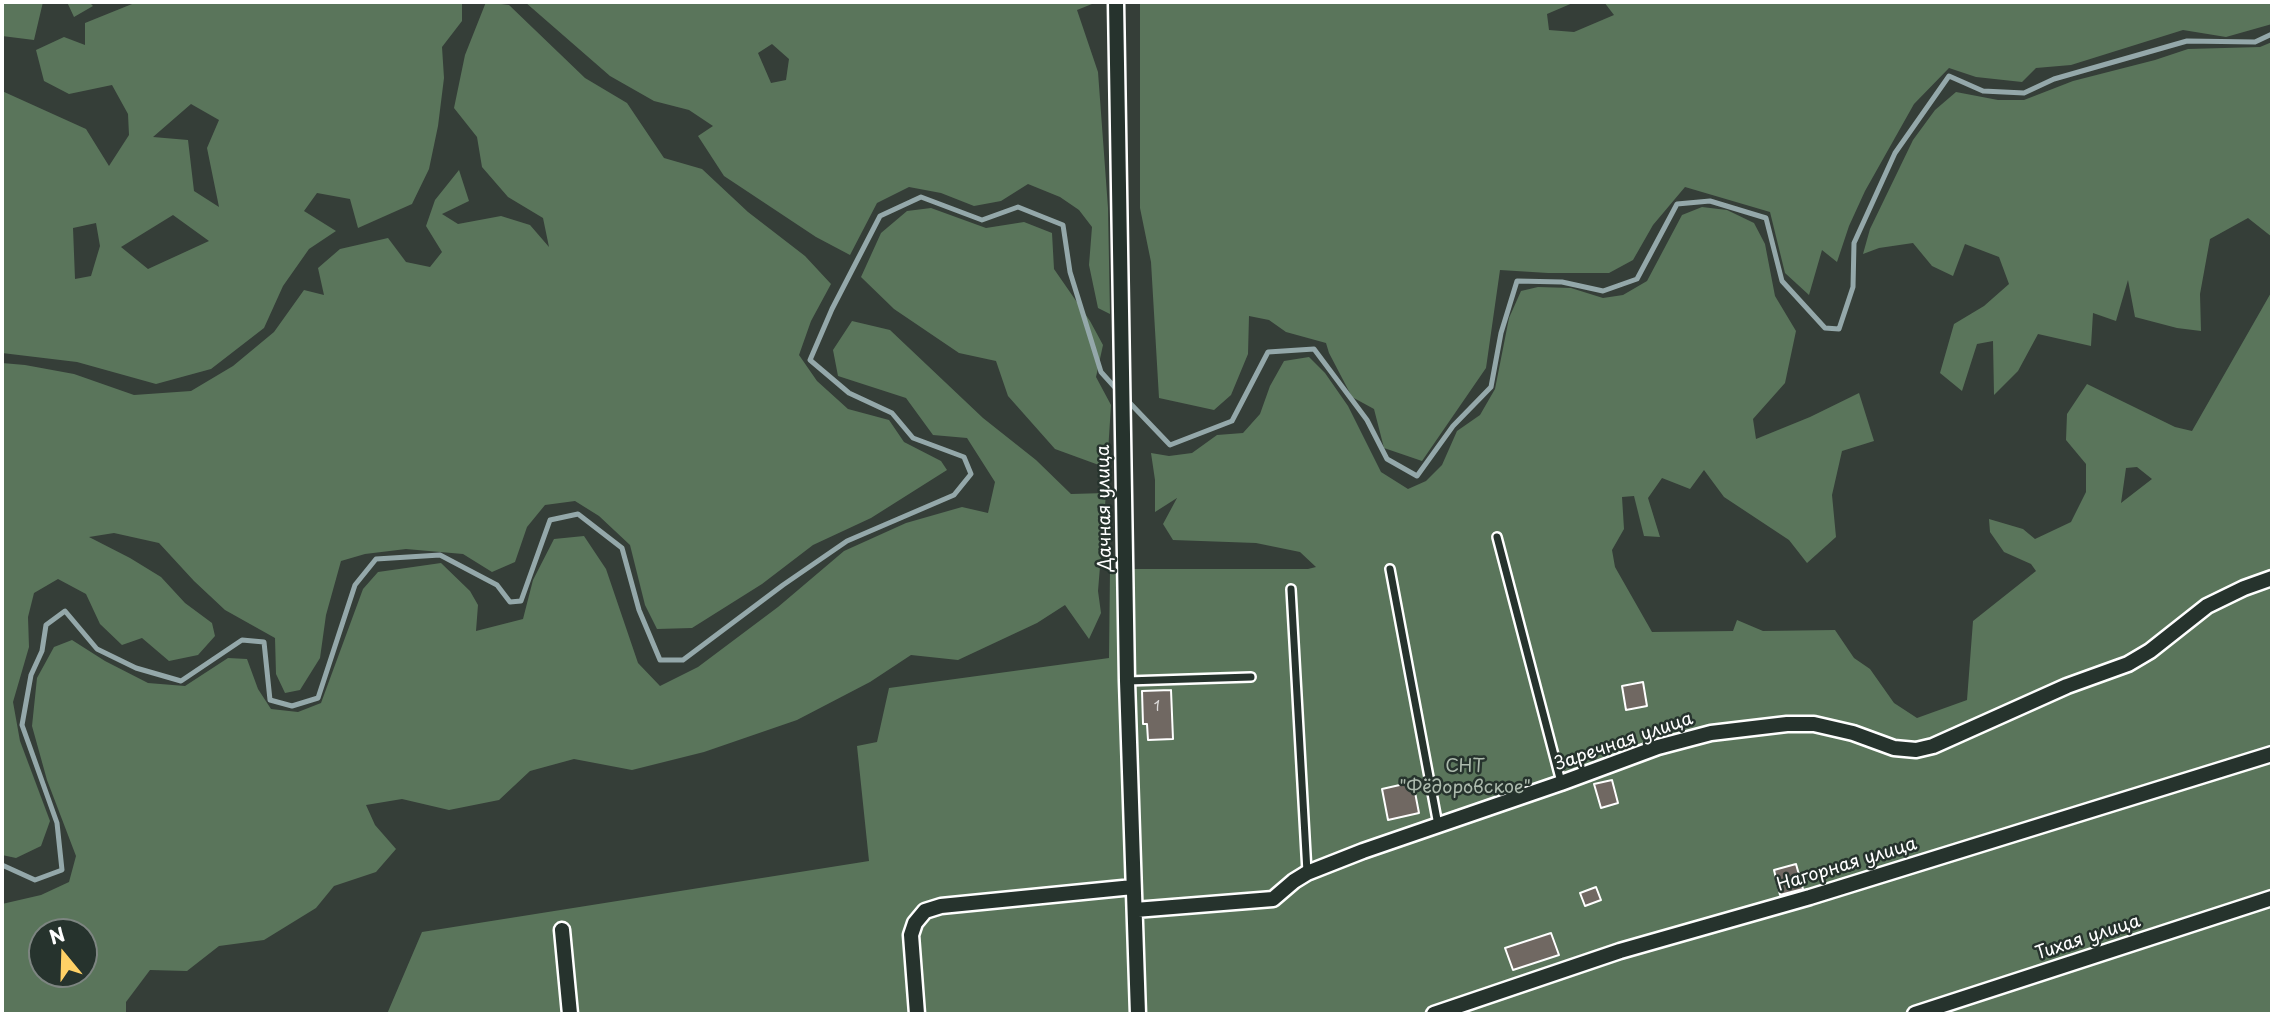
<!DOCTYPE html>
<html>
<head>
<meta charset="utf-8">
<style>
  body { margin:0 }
  #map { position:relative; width:2274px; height:1016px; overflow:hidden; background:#353e38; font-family:"Playpen Sans",sans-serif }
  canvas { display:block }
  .frame { position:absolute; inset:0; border:4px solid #fff; pointer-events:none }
  .north { position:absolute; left:28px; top:918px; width:70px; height:70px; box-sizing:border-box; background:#26332d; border:2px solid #7d8581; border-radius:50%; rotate:341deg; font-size:19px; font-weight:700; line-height:28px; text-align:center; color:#fff }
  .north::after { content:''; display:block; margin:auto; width:24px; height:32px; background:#ffd166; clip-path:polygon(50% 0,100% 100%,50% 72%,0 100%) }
</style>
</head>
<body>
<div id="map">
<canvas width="2274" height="1016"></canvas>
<div class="frame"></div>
<div class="north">N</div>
</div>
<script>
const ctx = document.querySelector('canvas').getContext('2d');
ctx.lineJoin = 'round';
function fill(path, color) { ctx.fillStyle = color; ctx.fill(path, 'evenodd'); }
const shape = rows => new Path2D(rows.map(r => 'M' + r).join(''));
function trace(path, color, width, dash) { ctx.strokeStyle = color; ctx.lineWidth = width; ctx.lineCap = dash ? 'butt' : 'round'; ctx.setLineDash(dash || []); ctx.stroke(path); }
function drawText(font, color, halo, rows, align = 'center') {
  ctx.font = font + ' "Playpen Sans",sans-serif'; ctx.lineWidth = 5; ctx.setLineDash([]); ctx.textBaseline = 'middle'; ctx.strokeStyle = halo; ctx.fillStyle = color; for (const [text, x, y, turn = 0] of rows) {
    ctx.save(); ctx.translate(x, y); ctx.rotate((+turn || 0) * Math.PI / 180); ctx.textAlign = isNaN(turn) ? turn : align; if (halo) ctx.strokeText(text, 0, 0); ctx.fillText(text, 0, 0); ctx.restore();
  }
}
fill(shape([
  [2,2,43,2,34,40,2,36],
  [67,2,89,2,93,6,74,17],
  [137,2,462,2,462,21,442,47,444,78,438,126,429,169,412,204,358,228,350,199,317,193,304,211,336,231,309,249,283,286,264,328,211,369,156,384,77,362,2,353,2,91,86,129,109,166,129,135,128,114,112,85,69,94,44,81,36,50,64,37,85,45,85,23],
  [191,104,219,120,207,148,219,207,194,191,188,140,153,137],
  [173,215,209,241,148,269,121,247],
  [96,223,100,246,91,276,75,279,73,228],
  [486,2,509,5,585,78,627,103,664,158,702,169,748,212,805,256,831,284,811,321,799,355,817,381,848,409,889,420,904,442,941,461,947,470,871,518,813,545,762,584,692,628,657,629,645,605,630,545,599,516,575,501,545,505,527,527,515,562,492,572,463,554,406,549,365,554,341,561,326,615,320,658,300,690,285,693,276,674,275,638,225,610,194,581,159,543,114,533,89,537,130,558,161,577,185,603,212,623,215,636,198,655,169,661,142,638,122,645,100,624,86,594,58,579,34,593,28,617,29,647,13,702,20,741,50,821,41,846,16,858,2,855,2,363,25,365,74,374,134,395,191,391,233,366,274,332,304,290,324,295,318,268,340,249,388,238,406,262,430,267,442,252,426,226,435,200,459,170,469,201,442,214,458,224,501,216,530,225,549,247,543,218,508,197,482,167,477,137,454,108,465,55],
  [525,2,1097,2,1077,10,1098,72,1108,208,1110,314,1098,308,1089,265,1092,227,1079,210,1060,197,1028,184,1001,201,974,206,941,193,909,187,877,203,850,255,816,237,724,176,698,136,713,126,689,110,654,101,610,76],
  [772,44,789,59,786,80,771,83,758,53],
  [1140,2,1575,2,1547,14,1549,30,1574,32,1614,15,1604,2,2272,2,2272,24,2226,37,2183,30,2071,65,2036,68,2022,82,1976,77,1949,68,1914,104,1865,191,1849,226,1837,262,1822,250,1809,295,1785,273,1770,212,1685,187,1653,225,1633,260,1609,273,1548,273,1500,270,1486,368,1422,461,1384,448,1374,409,1352,397,1329,353,1326,343,1286,332,1269,320,1249,316,1248,354,1231,395,1214,410,1159,398,1151,262,1140,208],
  [2272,42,2272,237,2248,218,2210,239,2200,294,2201,331,2177,328,2135,317,2128,280,2116,321,2093,313,2091,346,2038,334,2018,371,1994,395,1993,341,1977,344,1962,391,1940,373,1954,324,1984,306,2009,284,1999,257,1965,244,1953,276,1932,266,1913,243,1879,248,1863,254,1870,229,1913,140,1935,110,1956,92,1998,100,2024,100,2073,81,2155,60,2188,49,2260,47],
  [1702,207,1727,210,1754,223,1765,244,1775,296,1796,331,1785,383,1753,419,1756,439,1810,417,1859,393,1874,441,1842,451,1832,495,1836,537,1807,563,1789,540,1724,497,1704,470,1690,489,1662,478,1648,498,1660,537,1644,536,1634,496,1622,497,1624,529,1612,550,1615,567,1652,632,1733,631,1737,620,1763,631,1835,630,1854,658,1870,669,1894,703,1917,718,1967,700,1973,621,2036,571,2031,564,2004,552,1990,532,1989,519,2023,529,2035,539,2071,522,2086,492,2086,464,2066,440,2067,414,2087,384,2175,427,2192,431,2272,291,2272,1014,387,1014,422,932,869,861,857,746,877,742,889,688,1109,658,1110,569,1308,569,1316,567,1300,552,1256,543,1173,540,1163,524,1177,498,1155,512,1155,480,1151,453,1169,456,1192,453,1217,435,1243,433,1260,414,1270,386,1284,361,1309,357,1325,373,1348,406,1381,472,1408,489,1426,481,1442,465,1457,431,1480,415,1495,389,1509,318,1521,291,1538,287,1571,288,1603,298,1623,295,1647,281,1682,215],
  [2137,467,2152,479,2121,503,2126,468],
  [931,208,986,228,1024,222,1052,233,1054,269,1090,321,1103,345,1096,377,1111,405,1107,468,1055,449,1008,396,996,361,959,353,894,309,861,277,881,233,907,211],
  [852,321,890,330,983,418,1036,460,1071,494,1106,493,1098,591,1101,613,1089,639,1065,605,1037,623,958,660,911,655,870,682,797,720,704,752,632,770,574,759,530,771,499,800,449,810,402,799,366,805,375,825,396,849,376,872,334,886,316,908,264,940,219,946,187,971,150,970,126,1002,126,1014,2,1014,2,904,41,895,69,882,76,856,47,780,32,726,37,678,54,647,72,640,105,661,148,683,185,686,228,658,247,659,258,689,271,709,298,712,321,703,363,589,378,572,441,563,470,591,478,605,476,631,523,619,533,580,554,539,584,536,606,569,638,663,660,686,698,667,778,607,844,551,906,523,962,507,988,513,995,482,967,438,933,435,906,398,838,376,833,350],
  [42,932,84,932,84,974,42,974]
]), '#5a755b');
trace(shape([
  [1127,400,1170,445,1232,421,1268,352,1314,349,1367,420,1387,459,1417,476,1453,426,1491,387,1501,333,1517,281,1562,282,1603,291,1637,279,1677,204,1710,201,1766,218,1782,281,1825,328,1839,329,1853,287,1854,243,1895,153,1949,76,1983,91,2024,93,2054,79,2187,41,2255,42,2272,34],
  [2,865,35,880,62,870,57,823,22,725,31,675,42,651,46,625,65,611,97,649,136,668,181,681,242,640,264,642,270,700,292,706,318,698,355,585,376,559,440,555,497,585,510,602,521,601,550,520,578,514,622,548,639,610,660,660,683,660,783,585,847,541,954,495,971,474,964,457,913,438,892,413,849,393,810,360,832,309,880,216,921,197,982,220,1018,207,1063,225,1070,272,1101,372,1120,393]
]), '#94a8aa', 5);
const building = shape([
  [1643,682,1647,706,1626,710,1622,686,1643,682],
  [1171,690,1173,739,1148,740,1147,724,1143,724,1142,691,1171,690],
  [1612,780,1618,803,1601,808,1594,784,1612,780],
  [1413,782,1419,813,1388,820,1382,789,1413,782],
  [1796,864,1803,889,1780,895,1774,870,1796,864],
  [1596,887,1601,900,1585,906,1580,893,1596,887],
  [1551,933,1559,955,1513,970,1505,948,1551,933]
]);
fill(building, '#706862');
trace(building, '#fff', 2);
const lane = shape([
  [1497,537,1561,782],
  [1390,569,1438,825],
  [1291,589,1307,872],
  [1127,681,1251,677]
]);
const street = shape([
  [1116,2,1127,681,1138,1014],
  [1135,910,1273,899,1294,881,1307,873,1363,851,1561,783,1658,747,1711,733,1787,724,1814,724,1853,733,1894,748,1916,750,1933,746,2067,686,2128,664,2150,651,2207,606,2244,588,2272,578],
  [562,930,570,1014],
  [917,1014,911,935,915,923,925,911,941,906,1133,887],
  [1434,1014,1620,951,1810,897,2272,754],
  [1915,1014,2272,898]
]);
trace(lane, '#fff', 12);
trace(street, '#fff', 19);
trace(lane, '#26332d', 7);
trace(street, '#26332d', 14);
drawText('14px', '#dbd9d8', null, [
  ["1",1157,707]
]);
drawText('18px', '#fff', '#26332d', [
  ["Дачная улица",1105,508,-91],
  ["Заречная улица",1624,742,-19],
  ["Нагорная улица",1847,865,-17],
  ["Тихая улица",2088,938,-18]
]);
drawText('18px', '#acbaad', '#26332d', [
  ["СНТ",1465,767],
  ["\"Фёдоровское\"",1465,788]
]);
</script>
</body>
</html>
